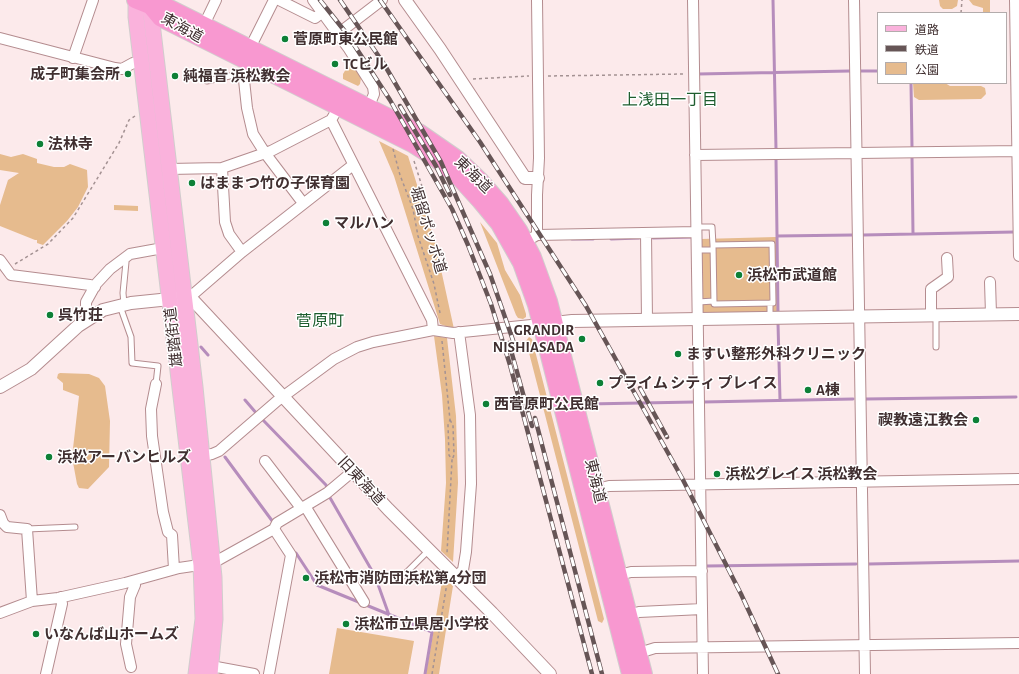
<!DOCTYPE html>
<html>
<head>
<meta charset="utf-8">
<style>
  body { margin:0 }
  #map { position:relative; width:1019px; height:674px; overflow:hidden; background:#fceaeb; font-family:"Alegreya Sans","Noto Sans JP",sans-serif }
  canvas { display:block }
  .legend { position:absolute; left:877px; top:12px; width:130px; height:72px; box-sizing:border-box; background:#fff; border:1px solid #b3acac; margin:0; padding:5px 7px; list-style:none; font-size:12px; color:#402f30 }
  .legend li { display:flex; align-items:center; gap:8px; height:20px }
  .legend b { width:20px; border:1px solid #b3acac }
</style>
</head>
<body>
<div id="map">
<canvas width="1019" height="674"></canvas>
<ul class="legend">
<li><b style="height:5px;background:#fab2dc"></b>道路</li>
<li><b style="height:5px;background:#665556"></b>鉄道</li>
<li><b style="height:11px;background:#e6bb8e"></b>公園</li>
</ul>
</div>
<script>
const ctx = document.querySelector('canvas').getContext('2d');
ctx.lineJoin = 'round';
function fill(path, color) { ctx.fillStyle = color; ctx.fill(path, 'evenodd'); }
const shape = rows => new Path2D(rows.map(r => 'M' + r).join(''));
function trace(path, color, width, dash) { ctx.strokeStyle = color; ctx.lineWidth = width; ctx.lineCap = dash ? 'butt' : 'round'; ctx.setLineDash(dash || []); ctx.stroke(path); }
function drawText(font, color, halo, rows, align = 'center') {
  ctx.font = font + ' "Alegreya Sans","Noto Sans JP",sans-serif'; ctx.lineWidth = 3; ctx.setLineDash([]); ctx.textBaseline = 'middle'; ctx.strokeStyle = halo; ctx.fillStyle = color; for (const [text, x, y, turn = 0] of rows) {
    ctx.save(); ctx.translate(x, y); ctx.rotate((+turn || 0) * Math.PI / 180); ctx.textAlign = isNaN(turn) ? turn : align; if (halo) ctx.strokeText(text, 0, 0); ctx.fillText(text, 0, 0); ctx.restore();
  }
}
fill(shape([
  [939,0,958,0,957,6,952,9,943,9,940,6],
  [969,0,990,0,990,13,983,13,983,8,973,5],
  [349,64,353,65,361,78,360,84,358,86,343,79,343,74],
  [913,83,945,83,950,86,981,86,985,88,986,94,981,99,919,100,914,97],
  [379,141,408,156,435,242,454,329,440,324,394,176],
  [0,154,11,157,23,154,37,159,37,163,54,167,64,167,70,164,87,170,88,187,78,207,67,221,43,245,37,243,37,240,35,240,0,226,0,205,8,180,19,173,0,170],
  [114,205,138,206,138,211,114,210],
  [480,222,497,243,505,270,520,295,526,314,526,317,523,319,518,318,516,315],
  [776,237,777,313,704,314,702,312,701,239],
  [434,336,447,338,456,416,458,483,453,562,441,551,446,483,445,439,442,395],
  [529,337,532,339,604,619,602,623,598,621,526,341],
  [60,373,89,374,99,378,105,386,110,421,109,467,88,489,79,488,77,484,72,457,79,396,63,390,63,383,57,378,58,374],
  [443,576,453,586,439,674,426,674],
  [337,628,414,641,408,674,329,674]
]), '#e6bb8e');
trace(shape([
  [773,0,776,149],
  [860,71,878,71],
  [698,74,850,71],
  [911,83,912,147],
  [912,157,913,234],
  [776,159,778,312],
  [863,235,1014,232],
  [777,236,853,235],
  [653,238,691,237],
  [572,239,593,239],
  [611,239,639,238],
  [778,323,780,400],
  [201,347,208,355],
  [865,399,1016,397],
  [245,400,257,414],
  [703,402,853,399],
  [587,404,695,402],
  [262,419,326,485,327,489],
  [225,457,273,522],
  [329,496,375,576,389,615],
  [296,553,317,585,432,632,425,674],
  [868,564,1019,561],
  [706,566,856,564]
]), '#b68dbc', 3);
const service = shape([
  [207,81,239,74,245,77],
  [696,227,712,227,713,245],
  [772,244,773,303,714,304,713,245,772,244],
  [697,250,713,250],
  [123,259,126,262,123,293,124,304],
  [698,302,714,301],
  [770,303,770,318],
  [120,306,131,337,132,363,158,366,156,384],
  [936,316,936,347],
  [27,529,75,527],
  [403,576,429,550]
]);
const minor = shape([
  [279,0,315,18,323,12],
  [313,0,349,49,373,87,374,94,369,106],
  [693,0,703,674],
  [854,0,865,674],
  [1015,0,1019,256],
  [204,25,216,0],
  [339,33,382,0],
  [0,38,115,68,122,69,133,63,141,62],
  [250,48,274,0],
  [73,58,93,0],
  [252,64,244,80,247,108,253,134,265,153,303,203],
  [331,120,432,320,433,330],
  [695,155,1019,151],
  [222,168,225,222,229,234,242,252],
  [169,169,222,168,271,151,331,120,334,115],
  [646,233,647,320],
  [537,235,696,232],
  [525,242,537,235,537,195,539,158,537,0],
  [0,260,11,275,90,285,95,287],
  [990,282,991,314],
  [190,297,242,252,353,165],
  [931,315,931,289,948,277,947,258],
  [90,317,86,310,86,302,96,284,110,269,130,254,163,248],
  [156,384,151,409,152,436,163,512,168,532,172,535,174,569],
  [201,456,212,454,219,451,277,401,334,359,357,347,373,342,433,330,453,333,541,324],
  [265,461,301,508],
  [597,489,609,486,1019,479],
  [305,506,364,602],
  [0,515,3,523,7,527,27,529,32,601],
  [619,575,631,572,702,571],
  [456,577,463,570,466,552,471,484,470,415,459,332],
  [0,613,32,601,58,598,125,583,179,568,213,563,274,529,277,523,327,493,352,472],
  [629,615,639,612,702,609],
  [639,653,655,648,1019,643],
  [211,666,254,674],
  [131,667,126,644,130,597,135,585,133,581],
  [46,674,62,604,61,597],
  [269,674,291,555,274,529]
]);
const tertiary = shape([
  [405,0,440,49,525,178,538,178],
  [546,324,572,321,1019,314],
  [0,387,31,369,78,326,103,310,131,303,190,297,388,509,492,613,550,674]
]);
const primary = shape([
  [136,0,136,17,201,565,203,619,196,674],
  [150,6,195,387,214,577,215,619,210,674]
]);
const trunk = shape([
  [135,0,150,6,166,6,419,132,458,159,480,180,501,204,519,230,533,257,549,301,644,674],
  [150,6,160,18,412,144,437,160,460,179,480,201,499,224,521,263,536,305,630,674]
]);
trace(service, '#b48c8f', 7);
trace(minor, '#b48c8f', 12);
trace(tertiary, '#b48c8f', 14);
trace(primary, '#d1cdcd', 17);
trace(trunk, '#d1cdcd', 18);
trace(shape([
  [961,13,962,0],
  [548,76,684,74],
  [473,79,529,76],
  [393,149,400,175,413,209,418,236,434,284,440,313],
  [414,161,426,199],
  [15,264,48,244,73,218,119,143,129,120,135,116],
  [442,341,450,420,448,425,449,455,452,460,447,553],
  [450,420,453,425,454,455,452,460],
  [432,674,447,583]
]), '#a49293', 1.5, [3, 3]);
trace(service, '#fff', 5);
trace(minor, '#fff', 10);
trace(tertiary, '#fff', 12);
trace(primary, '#fab2dc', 15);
trace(trunk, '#f898d0', 16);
const rail = shape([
  [320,0,347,34,390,100,452,209,468,245,491,304,510,365,592,674],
  [340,0,384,64,441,162,490,274,516,349],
  [380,0,480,142,586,306,682,478,741,594,778,674],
  [400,106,436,166,450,195],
  [509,343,532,426],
  [640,388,667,437],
  [535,418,602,674]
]);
trace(rail, '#665556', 4.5);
trace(rail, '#fff', 3, [9]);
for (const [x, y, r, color] of [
  [285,39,4,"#0d8037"],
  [335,64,4,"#0d8037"],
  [128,74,4,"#0d8037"],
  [175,76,4,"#0d8037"],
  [40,144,4,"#0d8037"],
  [192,183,4,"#0d8037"],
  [326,223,4,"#0d8037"],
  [739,275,4,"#0d8037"],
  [50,315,4,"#0d8037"],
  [582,339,4,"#0d8037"],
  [678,354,4,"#0d8037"],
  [600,383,4,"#0d8037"],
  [808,390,4,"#0d8037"],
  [486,404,4,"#0d8037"],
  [976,420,4,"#0d8037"],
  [49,457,4,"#0d8037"],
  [717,474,4,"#0d8037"],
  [306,578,4,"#0d8037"],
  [346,624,4,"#0d8037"],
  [36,634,4,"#0d8037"]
]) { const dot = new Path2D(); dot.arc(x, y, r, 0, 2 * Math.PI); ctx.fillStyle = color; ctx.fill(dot); trace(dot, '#fff', 1.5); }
drawText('15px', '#402f30', '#fff', [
  ["東海道",182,28,29],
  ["東海道",473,175,44],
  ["堀留ポッポ道",428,230,73],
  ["雄踏街道",174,337,-97],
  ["旧東海道",361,481,47],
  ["東海道",595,481,76]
]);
drawText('bold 15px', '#402f30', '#fff', [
  ["菅原町東公民館",293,39],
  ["TCビル",343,64],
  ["成子町集会所",120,74,"right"],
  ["純福音 浜松教会",183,76],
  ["法林寺",48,144],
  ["はままつ竹の子保育園",200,183],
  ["マルハン",334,223],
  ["浜松市武道館",747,275],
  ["呉竹荘",58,315],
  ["GRANDIR",574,330,"right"],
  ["NISHIASADA",574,347,"right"],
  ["ますい整形外科クリニック",686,354],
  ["プライム シティ プレイス",608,383],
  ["A棟",816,390],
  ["西菅原町公民館",494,404],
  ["禊教遠江教会",968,420,"right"],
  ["浜松アーバンヒルズ",57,457],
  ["浜松グレイス 浜松教会",725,474],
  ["浜松市消防団浜松第4分団",314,578],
  ["浜松市立県居小学校",354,624],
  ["いなんば山ホームズ",44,634]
], 'left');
drawText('16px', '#1e5e2f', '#fff', [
  ["上浅田一丁目",670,100],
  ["菅原町",320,321]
]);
</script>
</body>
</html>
